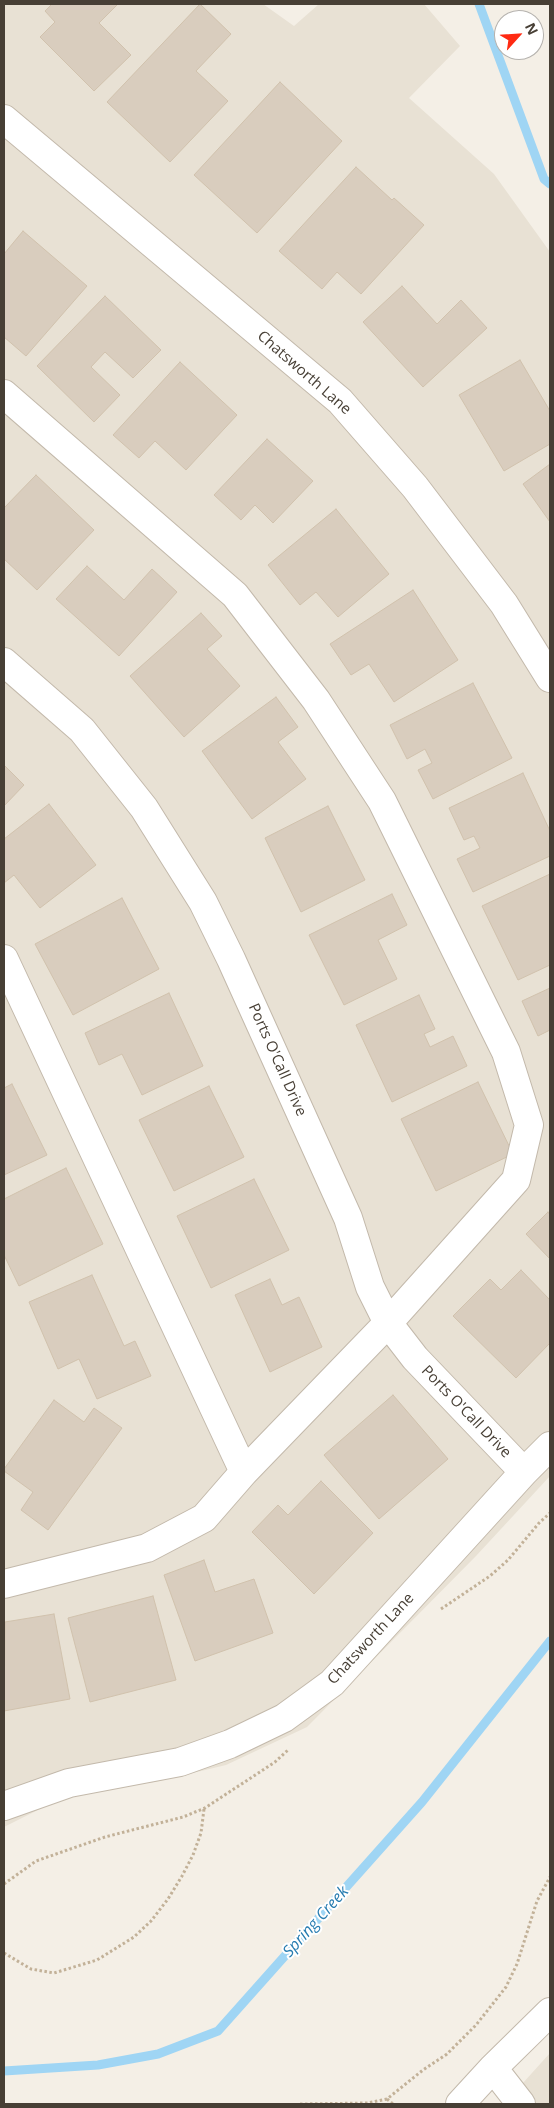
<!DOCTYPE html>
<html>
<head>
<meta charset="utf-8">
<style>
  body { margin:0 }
  #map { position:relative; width:554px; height:2108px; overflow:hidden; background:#f4efe6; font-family:"Open Sans",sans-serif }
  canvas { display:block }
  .frame { position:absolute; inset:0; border:5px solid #473f35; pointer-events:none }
  .north { position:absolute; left:494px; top:10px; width:50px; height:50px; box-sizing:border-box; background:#fff; border:1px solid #b5b2ae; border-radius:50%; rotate:64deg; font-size:14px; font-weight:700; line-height:20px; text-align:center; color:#473f35 }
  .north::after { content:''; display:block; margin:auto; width:18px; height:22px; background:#ff2a12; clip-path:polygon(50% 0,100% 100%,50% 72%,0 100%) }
</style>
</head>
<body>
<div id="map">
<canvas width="554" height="2108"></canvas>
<div class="frame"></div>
<div class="north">N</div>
</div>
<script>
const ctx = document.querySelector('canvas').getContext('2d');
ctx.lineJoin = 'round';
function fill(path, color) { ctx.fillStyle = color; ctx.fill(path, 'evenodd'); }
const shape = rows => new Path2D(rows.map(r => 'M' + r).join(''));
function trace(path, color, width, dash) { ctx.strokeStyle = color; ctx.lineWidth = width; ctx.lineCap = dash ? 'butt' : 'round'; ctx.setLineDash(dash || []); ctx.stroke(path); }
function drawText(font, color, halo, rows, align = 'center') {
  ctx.font = font + ' "Open Sans",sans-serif'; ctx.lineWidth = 4; ctx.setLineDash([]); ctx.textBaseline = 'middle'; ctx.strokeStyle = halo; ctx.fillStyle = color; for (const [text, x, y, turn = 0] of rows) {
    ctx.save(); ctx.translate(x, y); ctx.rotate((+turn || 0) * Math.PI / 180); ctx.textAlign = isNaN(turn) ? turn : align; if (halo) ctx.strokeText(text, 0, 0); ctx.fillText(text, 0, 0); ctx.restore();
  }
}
fill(shape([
  [4,4,263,4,294,26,319,4,424,4,460,46,409,98,494,174,550,252,550,1476,476,1556,307,1727,226,1765,155,1782,87,1790,46,1806,4,1827],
  [550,2053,550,2104,504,2104]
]), '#e8e1d4');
trace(shape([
  [479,4,544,179,550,184],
  [4,2071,98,2065,158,2054,218,2031,422,1802,550,1641]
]), '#9fd5f4', 9);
const building = shape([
  [52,4,118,4,99,23,131,55,94,91,40,37,55,22,45,11,52,4],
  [200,4,231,34,196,71,228,101,170,162,107,102,200,4],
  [280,82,342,141,257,233,194,175,280,82],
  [356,167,392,200,394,198,424,225,361,294,337,272,322,289,279,251,356,167],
  [23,231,87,286,26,356,4,337,4,254,23,231],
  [402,286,437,324,461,300,487,328,423,387,363,322,402,286],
  [105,296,161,350,133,378,105,352,91,367,120,395,94,422,37,366,105,296],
  [520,360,550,411,550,444,504,471,459,395,520,360],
  [180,362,237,415,186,470,155,441,139,458,113,435,180,362],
  [267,439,313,481,273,523,255,505,241,520,214,495,267,439],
  [550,464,550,522,523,484,550,464],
  [36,475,94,530,37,590,4,559,4,508,36,475],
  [336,509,389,574,338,617,316,592,300,605,268,565,336,509],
  [87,566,124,600,152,569,177,592,119,656,56,599,87,566],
  [413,590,458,660,394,702,369,664,351,675,330,644,413,590],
  [201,613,222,636,207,649,240,686,184,737,130,676,201,613],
  [473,683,512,758,433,799,418,770,432,763,425,749,407,759,390,725,473,683],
  [276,697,298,727,278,742,306,779,252,819,202,751,276,697],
  [4,765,24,785,4,806,4,765],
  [523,773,550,831,550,856,473,892,457,859,480,848,474,836,464,840,449,808,523,773],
  [49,804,96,865,40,908,14,875,4,883,4,839,49,804],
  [328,806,365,880,301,912,265,838,328,806],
  [550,874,550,965,518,980,482,906,550,874],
  [392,894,407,925,378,940,397,979,344,1005,309,935,392,894],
  [122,898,159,969,73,1015,35,944,122,898],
  [550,988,550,1030,538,1036,522,1001,550,988],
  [169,993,203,1066,142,1095,122,1054,99,1065,85,1033,169,993],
  [419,995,435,1029,424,1034,430,1047,453,1036,467,1066,392,1102,356,1025,419,995],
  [478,1082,513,1154,436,1191,401,1119,478,1082],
  [12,1084,47,1155,4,1175,4,1088,12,1084],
  [209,1086,244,1157,174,1191,139,1120,209,1086],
  [66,1168,103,1244,19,1286,4,1255,4,1199,66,1168],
  [254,1179,289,1250,211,1288,177,1216,254,1179],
  [548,1212,550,1215,550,1259,526,1234,548,1212],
  [521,1270,550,1300,550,1343,516,1378,453,1316,490,1279,501,1290,521,1270],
  [92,1275,124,1346,135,1341,151,1376,97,1399,79,1359,58,1369,29,1302,92,1275],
  [270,1279,282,1305,299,1297,322,1347,270,1372,235,1295,270,1279],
  [393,1395,448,1459,379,1519,324,1455,393,1395],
  [54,1400,84,1422,94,1408,122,1428,48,1530,21,1510,33,1492,4,1471,4,1469,54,1400],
  [321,1481,373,1533,314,1594,252,1532,278,1505,288,1515,321,1481],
  [204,1560,215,1592,254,1579,273,1633,195,1661,164,1575,204,1560],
  [153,1596,176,1680,90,1702,68,1618,153,1596],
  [54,1614,70,1699,4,1711,5,1622,54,1614]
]);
fill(building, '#d9cdbe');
trace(building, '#d1c2ad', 1);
const minor = shape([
  [4,119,340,401,415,487,504,604,550,678],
  [4,394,235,595,316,700,382,801,506,1052,529,1125,516,1180,388,1323,244,1472,204,1518,147,1548,4,1584],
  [4,662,82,730,144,808,203,902,231,959,348,1218,370,1287,388,1323,415,1358,524,1472],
  [4,959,244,1472],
  [4,1806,69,1783,180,1762,230,1744,284,1718,332,1683,524,1472,550,1446],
  [493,2068,521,2104],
  [460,2104,493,2068,550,2012]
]);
trace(minor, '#c3b9ab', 30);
trace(shape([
  [441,1609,490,1576,508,1560,539,1523,550,1513],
  [4,1884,36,1861,105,1837,183,1817,205,1808,275,1762,288,1750],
  [4,1953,31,1969,54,1973,97,1960,134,1937,151,1921,168,1899,182,1876,193,1855,201,1833,204,1809],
  [387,2099,393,2104],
  [300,2104,368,2103,387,2099,423,2070,447,2054,476,2025,506,1987,517,1964,537,1901,550,1877]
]), '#c2b198', 3, [2.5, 2.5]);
trace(minor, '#fff', 28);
drawText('15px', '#473f35', '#fff', [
  ["Chatsworth Lane",304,373,41],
  ["Ports O'Call Drive",277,1060,66],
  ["Ports O'Call Drive",466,1412,46],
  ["Chatsworth Lane",371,1639,-47]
]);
drawText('italic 16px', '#277cb0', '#fff', [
  ["Spring Creek",316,1922,-48]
]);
</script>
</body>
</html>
